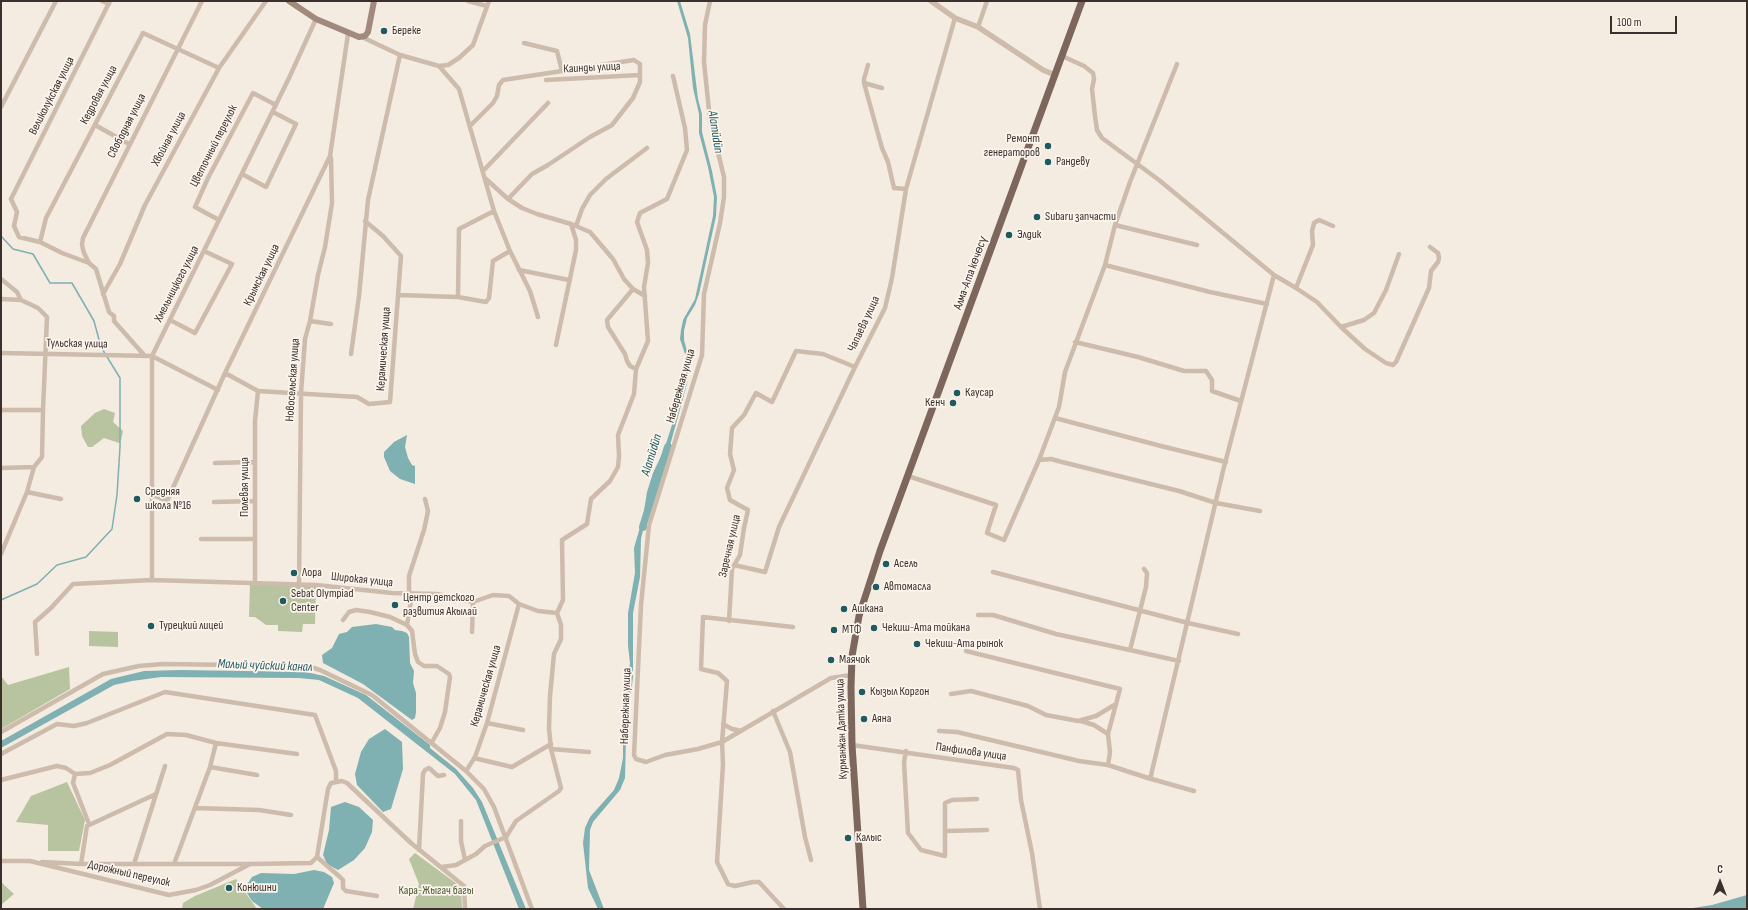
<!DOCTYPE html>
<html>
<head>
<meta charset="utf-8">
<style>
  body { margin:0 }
  #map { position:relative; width:1748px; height:910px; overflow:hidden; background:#f4ebe1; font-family:"Sofia Sans Condensed",sans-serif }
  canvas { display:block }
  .frame { position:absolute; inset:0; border:2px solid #3b302b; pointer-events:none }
  .north { position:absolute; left:1700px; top:862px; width:40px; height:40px; -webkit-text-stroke:3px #fbf5ee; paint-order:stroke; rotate:0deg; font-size:11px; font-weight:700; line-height:16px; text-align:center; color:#3b302b }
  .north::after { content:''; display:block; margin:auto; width:14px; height:18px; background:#3b302b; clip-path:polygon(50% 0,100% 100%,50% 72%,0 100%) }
  .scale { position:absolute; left:1610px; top:16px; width:67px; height:18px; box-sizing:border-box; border:2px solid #3b302b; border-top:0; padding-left:5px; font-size:12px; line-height:14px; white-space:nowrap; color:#3b302b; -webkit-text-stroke:3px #fbf5ee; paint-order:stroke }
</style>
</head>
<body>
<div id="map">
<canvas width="1748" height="910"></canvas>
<div class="frame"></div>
<div class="north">С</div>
<div class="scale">100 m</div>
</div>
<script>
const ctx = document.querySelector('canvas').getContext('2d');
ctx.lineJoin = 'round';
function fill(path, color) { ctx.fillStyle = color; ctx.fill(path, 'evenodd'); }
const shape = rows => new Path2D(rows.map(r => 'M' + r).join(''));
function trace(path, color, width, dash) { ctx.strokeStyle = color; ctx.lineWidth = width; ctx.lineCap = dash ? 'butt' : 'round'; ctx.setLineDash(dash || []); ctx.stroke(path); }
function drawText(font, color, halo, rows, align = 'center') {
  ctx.font = font + ' "Sofia Sans Condensed",sans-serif'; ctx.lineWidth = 3.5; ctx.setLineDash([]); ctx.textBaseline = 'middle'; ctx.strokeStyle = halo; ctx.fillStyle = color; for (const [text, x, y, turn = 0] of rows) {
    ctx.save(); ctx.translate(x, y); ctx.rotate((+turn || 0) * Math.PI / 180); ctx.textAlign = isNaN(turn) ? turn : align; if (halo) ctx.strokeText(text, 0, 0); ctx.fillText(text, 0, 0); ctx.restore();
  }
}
fill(shape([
  [104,409,115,413,113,422,123,431,121,440,119,443,104,438,92,447,88,447,82,436,81,426,95,413],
  [250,584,316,585,315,624,303,624,302,632,278,631,278,625,266,625,255,617,249,617],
  [89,631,118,632,118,647,89,646],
  [69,667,70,689,1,729,1,676,8,685],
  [67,782,85,820,79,851,48,851,48,825,16,822,31,796],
  [415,853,461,887,462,909,413,909,419,884,409,859],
  [236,879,257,909,182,909,183,903,195,896],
  [1,882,14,894,1,905]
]), '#b8c4a0');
fill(shape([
  [677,1,680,1,690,34,698,99,702,114,702,132,712,171,717,197,716,216,699,294,695,305,687,318,684,331,684,340,688,355,689,366,687,384,669,449,655,477,641,539,640,577,633,613,633,677,631,693,628,702,629,711,626,737,625,778,620,790,593,822,590,830,589,870,604,909,598,909,588,888,583,843,585,828,590,817,614,790,619,778,623,758,623,718,630,663,628,646,628,613,635,573,634,548,643,517,647,492,653,473,664,450,684,387,686,372,686,357,680,339,681,330,683,320,695,299,713,216,714,197,708,167,699,133,699,114,693,88,688,38],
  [407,435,405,447,408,458,412,465,415,466,415,484,400,479,390,471,384,457,384,452,394,442],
  [376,624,392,627,395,630,402,631,407,633,409,637,410,663,414,671,413,683,416,693,416,712,415,718,412,720,363,684,323,663,322,655,332,648,339,634,347,632,352,627],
  [181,670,306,672,324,676,366,695,430,745,430,748,456,769,473,788,482,802,526,909,519,909,476,800,455,774,358,698,319,680,299,678,161,677,132,681,114,685,1,748,1,741,111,679,144,671],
  [385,729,402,742,403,769,391,809,383,812,357,785,355,774,361,752,369,739],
  [345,802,359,807,373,820,372,832,365,848,354,860,338,870,327,864,323,855,329,830,331,807],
  [314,870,324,872,332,877,334,883,323,909,263,909,252,901,247,893,246,886,252,877,261,873,294,874],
  [1747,895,1747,909,1693,908,1712,905]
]), '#7fb0b2');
trace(shape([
  [1,236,13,249,33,254,50,283,72,283,94,321,101,347,120,378,120,447,117,495,112,529,86,557,57,565,37,584,1,600]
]), '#7fb0b2', 1.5);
trace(shape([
  [643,527,668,447]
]), '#7fb0b2', 8);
trace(shape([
  [102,1,109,4],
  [110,1,11,199,17,212,14,226,19,237,40,242,62,253,89,263,96,269,109,312,114,316,114,321,144,355],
  [468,1,487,6],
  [710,1,705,25,704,62,710,120,724,177,724,197,720,223,704,294,702,355,649,525,641,605,634,755,636,759,646,762,665,755,698,749,722,742,831,678,851,675],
  [978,27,987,1],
  [362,37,400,55,439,66,459,89,494,211,510,251,530,291,538,317],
  [1062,56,1084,66,1093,73,1094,79,1092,89,1095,116,1097,130,1102,138,1159,180,1274,275,1296,288],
  [1177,64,1130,182,1115,225,1197,245],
  [868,65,864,79,864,83,882,148,888,162,894,188,906,189],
  [439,66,448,65,459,58,473,45,489,1],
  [546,80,640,75],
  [864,83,882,88],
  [1,107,56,1],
  [95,125,129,144],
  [470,126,493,103,497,96,499,85,503,80,562,71],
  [483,171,548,103],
  [242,174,266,187,296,124,273,112],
  [486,179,508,199,522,208,537,214,571,224,590,232,613,259,624,279,633,289,645,296],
  [508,199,532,174,548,165,590,137,612,125,633,98,640,82,640,64,634,60,562,71,557,51,524,43],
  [219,220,195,207,208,178,253,93,276,105],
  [1115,225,1105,265,1210,292,1267,304],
  [576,226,582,209,590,195,606,179,647,148],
  [1333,226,1319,220,1314,223,1312,231,1313,245,1296,288,1317,302,1341,327],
  [40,242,46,218,143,33,219,68],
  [1399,254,1386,290,1374,313,1364,320,1341,327,1365,349,1386,363,1393,365,1396,362,1429,288,1431,271,1438,262,1439,258,1438,253,1430,247],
  [89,263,84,253,82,245,83,238,202,1],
  [519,270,569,280],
  [1,279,17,292,21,300,38,308,47,317,43,410],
  [633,289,607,320,608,327,625,354,627,361,630,366,636,369],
  [103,294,120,264,145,205,219,68,266,1],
  [398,295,458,297,486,302,489,298,493,261,510,251],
  [458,297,459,229,494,211],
  [1,299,21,300],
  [170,320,195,333,232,264,204,251],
  [310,321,331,324],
  [1075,342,1138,357,1184,371,1206,371,1212,380,1212,391,1241,401],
  [556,345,576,250,576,240,571,224],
  [1,353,152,356,218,390],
  [351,354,359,296,368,200,400,55],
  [225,373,258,391,357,397,369,404,390,402,401,256,383,236,365,221],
  [1,410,43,410,42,457,34,467,27,492,1,554],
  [1055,418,1161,446,1226,462],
  [1039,460,1051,459,1062,462,1179,491,1216,503,1260,511],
  [215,463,255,462],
  [1,468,34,467],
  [908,476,996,505,987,533,1004,540,1039,460,1059,407,1065,372,1105,265],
  [27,492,61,499],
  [151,494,167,501,225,373,330,156,348,34],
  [214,502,255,501],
  [201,539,255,539],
  [734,565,765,572,779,527,855,367,885,308,892,278,906,189,955,18],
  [1144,569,1147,573,1146,587,1130,650,1179,661],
  [993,572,1188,623,1238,634],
  [152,580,152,356,289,78,316,19],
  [255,583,255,421,258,391],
  [299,585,301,393,305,339,310,321,318,275,325,247,332,203,331,158],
  [409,594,409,576,424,530,428,511,425,499],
  [412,594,407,625,412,631,415,654,418,662,424,666,437,666,449,674,450,677,445,712,440,728,432,742],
  [978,615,993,615,1056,634,1130,650],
  [343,620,349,612,356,610,370,612,390,617,407,625],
  [729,621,732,569,740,555,744,528,748,510,730,500,727,488,734,470,730,454,732,428,744,415,756,393,772,402,796,351,823,354,855,367],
  [472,632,473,602],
  [37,654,35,622,51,608,73,584,152,580,316,585,392,593,437,594,473,602,493,595,509,596,519,604,538,611,557,613],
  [951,694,971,691,1028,706,1046,715,1078,721,1096,716,1116,704],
  [773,711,790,752,805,837,811,860],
  [1081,721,1094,725,1108,734],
  [487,723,523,730],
  [723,724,732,729,741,731],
  [939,731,957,732,1079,761,1108,765,1110,752,1108,734,1120,689,966,651],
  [1,732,103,674,139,666,163,664,307,666,320,670,372,695,466,771,484,789,494,807,532,909],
  [216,743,297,754],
  [852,745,1014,768,1018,770,1021,800,1032,853,1040,909],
  [551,749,589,752],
  [906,751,904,762,908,833,921,850,945,856,945,803,952,800,977,799],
  [1,754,57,724,74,726,87,723,165,692,315,715,336,771,336,781],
  [474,758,512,767,551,744],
  [1108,765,1148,778],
  [210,767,257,775],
  [466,771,475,757,487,723,519,604],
  [75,774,90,773,110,765,167,734,186,735,216,743,210,767,174,864],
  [1,780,57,766,66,768,75,774,73,783,89,824],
  [1194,791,1148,778,1151,776,1152,771,1223,471,1274,275],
  [195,808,259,810,291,815],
  [461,821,461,841,465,860],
  [946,831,987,830],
  [419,850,423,774,425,770,429,768,438,776,444,775],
  [317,857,340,877,343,880,343,888,346,891,377,896],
  [1,861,30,861,169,895,196,890,210,885,250,864,311,863,317,857,328,789,331,783,342,781,347,783,411,843,464,886,465,909],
  [42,862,81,864,249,864],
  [81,864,87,826,156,794],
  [134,864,165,766],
  [442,867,456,865,476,854,485,846,506,837,516,821,559,791,561,788,551,749,549,728,550,696,554,654,561,639,561,625,557,613,563,600,562,540,587,524,591,499,610,481,618,467,619,456,618,435,634,394,636,369,648,341,644,287,648,263,647,250,637,222,640,213,667,199,687,150,685,128,673,76],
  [784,909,759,882,753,882,735,886,728,884,717,862,723,764,722,742,727,681,718,673,701,669,703,617,793,627]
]), '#cdbbac', 4.5);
trace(shape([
  [931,1,955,18,978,27,1043,70,1055,75]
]), '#cdbbac', 5.5);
trace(shape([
  [289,1,316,19,359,37,365,36,368,32,374,1]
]), '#a18a7d', 6);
trace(shape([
  [863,909,852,745,851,687,852,656,859,616,880,551,1082,1]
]), '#7d675c', 7);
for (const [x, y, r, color] of [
  [384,31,4,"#1f5a5e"],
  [1048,146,4,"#1f5a5e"],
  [1048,162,4,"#1f5a5e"],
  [1037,217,4,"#1f5a5e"],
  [1009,235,4,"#1f5a5e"],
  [957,393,4,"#1f5a5e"],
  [953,403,4,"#1f5a5e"],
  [137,499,4,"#1f5a5e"],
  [886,564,4,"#1f5a5e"],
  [294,573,4,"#1f5a5e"],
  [876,587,4,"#1f5a5e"],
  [283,601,4,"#1f5a5e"],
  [395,605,4,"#1f5a5e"],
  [844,609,4,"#1f5a5e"],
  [151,626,4,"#1f5a5e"],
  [874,628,4,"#1f5a5e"],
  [834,630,4,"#1f5a5e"],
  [917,644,4,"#1f5a5e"],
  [831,660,4,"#1f5a5e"],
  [862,692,4,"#1f5a5e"],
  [864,719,4,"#1f5a5e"],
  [848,838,4,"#1f5a5e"],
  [229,888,4,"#1f5a5e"]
]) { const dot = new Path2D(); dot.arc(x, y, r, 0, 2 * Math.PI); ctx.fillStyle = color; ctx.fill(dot); trace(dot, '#fbf5ee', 1.5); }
drawText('12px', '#3b302b', '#fbf5ee', [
  ["Береке",392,31],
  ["Ремонт",1040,139,"right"],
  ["генераторов",1040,153,"right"],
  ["Рандеву",1056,162],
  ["Subaru запчасти",1045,217],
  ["Элдик",1017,235],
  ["Каусар",965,393],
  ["Кенч",945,403,"right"],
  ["Средняя",145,492],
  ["школа №16",145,506],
  ["Асель",894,564],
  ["Лора",302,573],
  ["Автомасла",884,587],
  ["Sebat Olympiad",291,594],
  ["Center",291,608],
  ["Центр детского",403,598],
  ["развития Акылай",403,612],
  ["Ашкана",852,609],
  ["Турецкий лицей",159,626],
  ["Чекиш-Ата тойкана",882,628],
  ["МТФ",842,630],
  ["Чекиш-Ата рынок",925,644],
  ["Маячок",839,660],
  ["Кызыл Коргон",870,692],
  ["Аяна",872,719],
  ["Калыс",856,838],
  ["Конюшни",237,888]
], 'left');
drawText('12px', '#3b302b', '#fbf5ee', [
  ["Каинды улица",592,68,-3],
  ["Кедровая улица",99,95,-62],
  ["Великолукская улица",52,96,-63],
  ["Свободная улица",127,126,-63],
  ["Хвойная улица",169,139,-62],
  ["Цветочный переулок",214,146,-63],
  ["Алма-Ата көчөсү",971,273,-70],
  ["Крымская улица",262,275,-64],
  ["Хмельницкого улица",177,284,-63],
  ["Чапаева улица",864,324,-65],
  ["Тульская улица",77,344,1],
  ["Керамическая улица",384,349,-86],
  ["Новосельская улица",293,380,-86],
  ["Набережная улица",681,386,-74],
  ["Полевая улица",245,487,-90],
  ["Заречная улица",730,546,-77],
  ["Широкая улица",362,580,6],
  ["Керамическая улица",486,686,-74],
  ["Набережная улица",626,706,-88],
  ["Курманжан Датка улица",842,729,-92],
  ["Панфилова улица",971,752,8],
  ["Дорожный переулок",129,874,13]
]);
drawText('12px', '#4a5a2e', '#fbf5ee', [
  ["Кара-Жыгач багы",436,891]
]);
drawText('italic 13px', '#1f5a5e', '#fbf5ee', [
  ["Alamüdün",715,132,81],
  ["Alamüdün",652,455,-73],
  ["Малый чуйский канал",265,666,2]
]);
</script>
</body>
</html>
